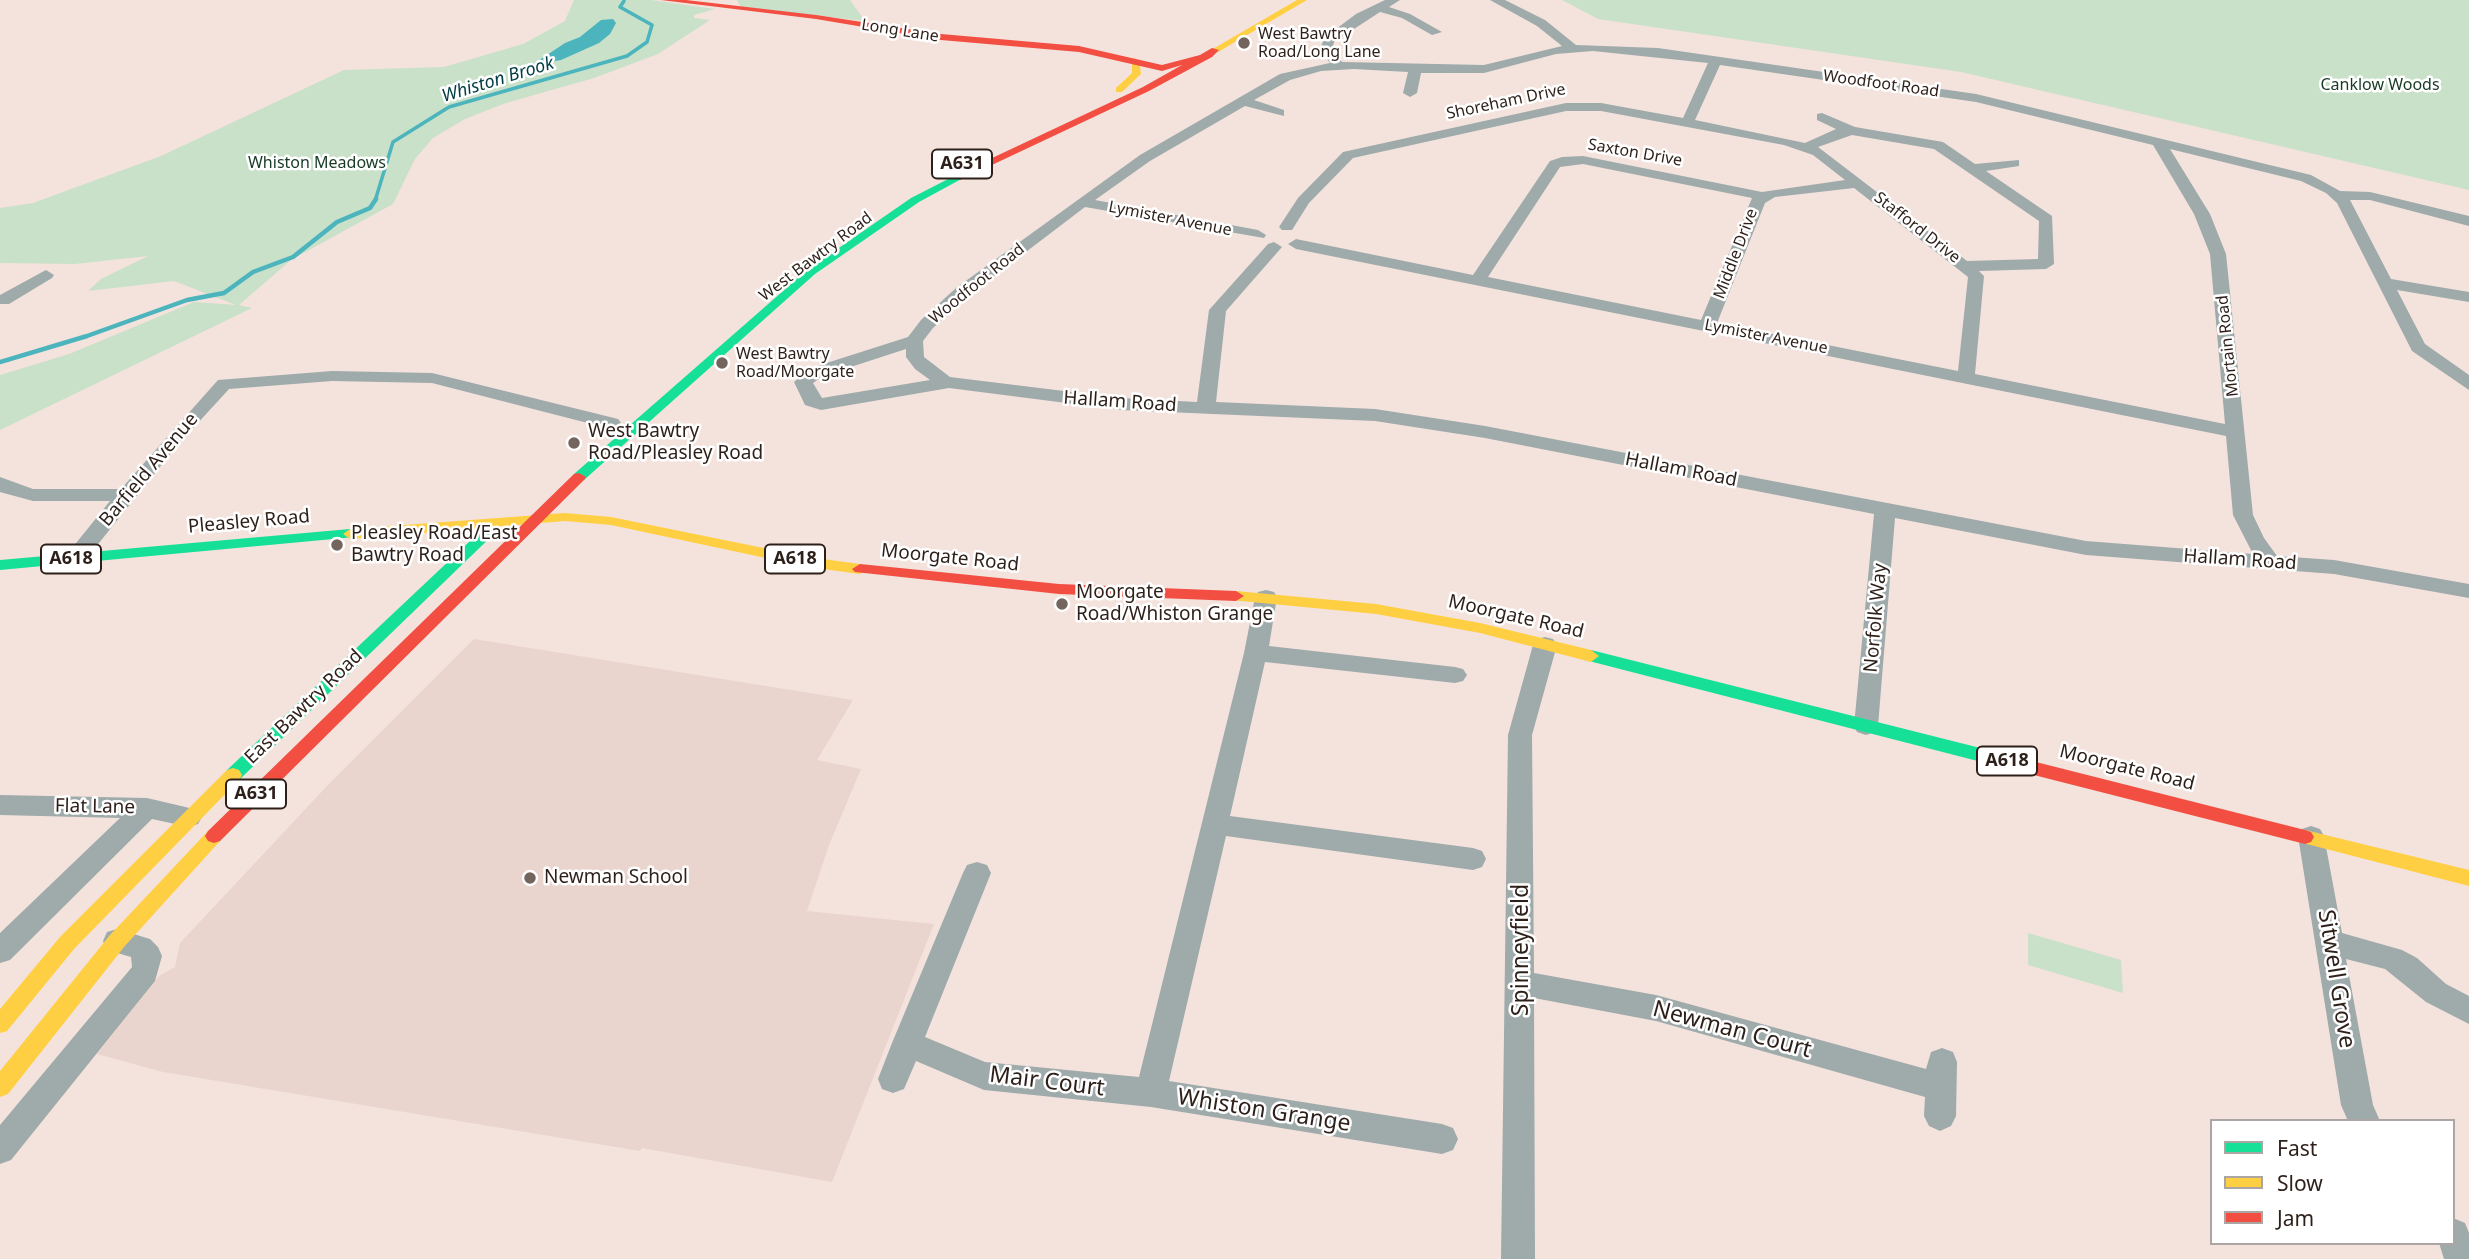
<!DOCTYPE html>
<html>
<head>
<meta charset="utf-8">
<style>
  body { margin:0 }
  #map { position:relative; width:2469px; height:1259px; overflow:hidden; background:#f4e3dc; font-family:"Noto Sans",sans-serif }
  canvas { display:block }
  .legend { position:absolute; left:2210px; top:1119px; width:245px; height:126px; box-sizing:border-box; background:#fff; border:2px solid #aba5a3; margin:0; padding:9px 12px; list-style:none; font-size:21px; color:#2d1f19 }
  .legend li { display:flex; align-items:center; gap:14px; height:35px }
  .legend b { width:35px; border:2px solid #aba5a3 }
</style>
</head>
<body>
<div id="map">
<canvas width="2469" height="1259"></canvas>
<ul class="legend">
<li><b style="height:9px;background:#16e098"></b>Fast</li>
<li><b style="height:9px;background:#ffcf43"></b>Slow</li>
<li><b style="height:9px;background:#f24e42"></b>Jam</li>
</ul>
</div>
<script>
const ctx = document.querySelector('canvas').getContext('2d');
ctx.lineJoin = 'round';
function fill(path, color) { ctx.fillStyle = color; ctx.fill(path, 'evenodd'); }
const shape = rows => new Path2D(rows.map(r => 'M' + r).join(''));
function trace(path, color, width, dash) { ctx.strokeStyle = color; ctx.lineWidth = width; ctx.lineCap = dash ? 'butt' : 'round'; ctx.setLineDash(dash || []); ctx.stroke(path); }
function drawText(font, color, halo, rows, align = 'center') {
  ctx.font = font + ' "Noto Sans",sans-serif'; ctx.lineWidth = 5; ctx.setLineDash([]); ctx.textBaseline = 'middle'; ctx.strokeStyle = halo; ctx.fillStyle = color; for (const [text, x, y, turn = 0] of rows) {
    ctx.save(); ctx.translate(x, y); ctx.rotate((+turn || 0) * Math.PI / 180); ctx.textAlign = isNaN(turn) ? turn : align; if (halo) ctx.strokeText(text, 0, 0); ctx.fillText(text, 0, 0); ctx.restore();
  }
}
fill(shape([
  [474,639,853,700,817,760,861,769,829,845,807,911,934,924,832,1182,642,1148,640,1151,163,1072,97,1054,159,976,175,967,180,943,326,787]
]), '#ead4ce');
fill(shape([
  [574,0,651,0,715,9,694,15,694,18,710,20,658,54,594,78,506,103,465,119,433,138,415,159,393,204,291,260,239,305,252,308,0,430,0,375,69,354,194,302,236,305,174,281,88,291,101,279,148,256,75,264,0,263,0,208,33,203,161,156,344,70,444,67,523,44,565,21],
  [737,0,850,0,865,21,741,7],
  [1562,0,2469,0,2469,190,1961,72,1598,19],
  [2028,933,2121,960,2123,993,2028,965]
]), '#c9e0c9');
fill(shape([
  [613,19,616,23,610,34,599,43,561,60,532,65,565,43,580,37,601,20]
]), '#4bb4bd');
trace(shape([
  [375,201,393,142,449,107,627,56,647,42,652,25,620,7,624,1]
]), '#4bb4bd', 3.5);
trace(shape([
  [0,362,87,336,187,300,224,293,253,272,293,257,337,222,370,208,376,199]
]), '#4bb4bd', 4.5);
fill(shape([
  [1385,0,1400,0,1389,7,1410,14,1442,32,1432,35,1402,18,1380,12,1334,42,1332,50,1342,62,1484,65,1562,46,1537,26,1490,0,1505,0,1545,20,1576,45,1658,48,1976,94,2311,175,2340,191,2370,192,2469,216,2469,226,2370,200,2350,200,2391,279,2469,292,2469,302,2397,290,2425,344,2469,375,2469,390,2412,351,2337,203,2326,193,2301,181,2170,149,2210,214,2226,254,2253,515,2264,538,2277,556,2334,560,2469,584,2469,598,2334,574,2086,555,1895,518,1878,726,1875,732,1866,735,1857,732,1854,726,1874,514,1485,438,1375,421,1121,410,949,388,821,410,805,405,794,382,811,368,908,337,921,320,956,288,1140,155,1280,74,1330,63,1320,50,1324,38,1356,14,1385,0],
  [1593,51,1708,63,1683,118,1601,103,1566,103,1343,152,1298,198,1279,227,1282,230,1292,230,1309,203,1353,158,1566,111,1601,111,1784,145,1813,155,1845,180,1762,192,1583,156,1562,157,1550,161,1473,275,1296,239,1288,244,1296,249,2226,436,2233,515,2253,554,2086,541,1485,426,1375,409,1216,402,1226,311,1282,247,1274,242,1268,244,1209,310,1197,402,1121,398,958,378,950,377,924,357,923,341,933,328,968,296,1085,207,1264,238,1266,235,1258,230,1095,200,1150,161,1245,106,1284,116,1284,110,1254,100,1290,80,1321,71,1354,69,1408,72,1403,93,1410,97,1417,93,1421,73,1484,73,1556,54,1593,51],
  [1720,65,1976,102,2153,145,2194,214,2210,254,2225,424,1975,374,1984,276,1979,271,2046,269,2054,264,2052,216,1986,171,2019,166,2019,160,1975,164,1943,142,1855,127,1822,113,1817,114,1817,120,1836,129,1805,143,1695,120,1720,65],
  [1852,135,1934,149,2039,221,2038,259,1967,261,1818,147,1852,135],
  [1583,164,1752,198,1701,320,1488,277,1560,167,1583,164],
  [1854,188,1968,277,1958,371,1717,323,1765,203,1775,197,1854,188],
  [906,349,906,357,915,369,930,380,822,398,813,383,823,376,906,349],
  [46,270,54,275,52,278,9,304,0,304,0,295,46,270],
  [332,371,432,373,618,419,621,423,611,429,432,383,332,381,229,389,175,448,83,563,75,565,64,558,110,501,33,501,0,492,0,477,33,489,121,489,218,380,332,371],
  [1266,590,1274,592,1277,597,1269,646,1455,667,1463,669,1467,675,1463,681,1455,683,1265,662,1230,816,1473,848,1482,851,1486,859,1482,867,1473,870,1226,836,1169,1081,1442,1124,1453,1128,1458,1139,1453,1150,1442,1154,1151,1107,984,1090,916,1061,904,1089,893,1093,882,1089,878,1079,892,1043,963,873,967,865,977,862,987,865,991,873,925,1037,985,1062,1139,1077,1244,653,1255,597,1258,592,1266,590],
  [1545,637,1553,639,1557,645,1532,735,1534,973,1656,995,1926,1069,1931,1052,1942,1048,1953,1052,1957,1062,1956,1116,1951,1126,1940,1131,1929,1126,1924,1116,1925,1097,1656,1021,1534,998,1535,1259,1501,1259,1508,735,1533,645,1537,639,1545,637],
  [0,795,147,798,198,810,202,817,198,824,189,827,152,819,10,960,0,963,0,933,120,818,0,815,0,795],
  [2311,826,2320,829,2324,836,2342,933,2402,950,2417,958,2446,984,2469,996,2469,1024,2426,1002,2385,969,2346,959,2373,1105,2380,1121,2348,1121,2341,1105,2298,836,2302,829,2311,826],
  [117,929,150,939,158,947,162,956,155,981,11,1160,0,1164,0,1125,132,967,131,957,107,950,103,941,107,932,117,929],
  [2453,1218,2465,1223,2469,1233,2469,1259,2444,1259,2439,1243,2453,1243,2453,1218]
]), '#9faaab');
fill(shape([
  [956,175,965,177,919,202,815,274,584,480,574,480,572,477,574,474,807,270,911,198,956,175],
  [492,523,499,528,497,531,239,780,227,780,224,775,227,770,487,525,492,523],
  [350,529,357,534,355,537,0,570,0,560,350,529],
  [1591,650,2032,761,2038,763,2041,768,2038,773,2032,775,1585,660,1583,656,1585,652,1591,650]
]), '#16e098');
fill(shape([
  [1297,0,1307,0,1218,52,1211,50,1297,0],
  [1132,58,1139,60,1141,74,1122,92,1116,92,1116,88,1132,73,1132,58],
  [565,513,611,517,808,557,860,564,868,569,860,574,808,567,611,525,565,521,350,539,343,534,350,529,565,513],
  [1236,591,1376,604,1480,623,1591,650,1599,656,1591,662,1480,633,1376,614,1231,600,1228,596,1236,591],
  [233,768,239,770,242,775,239,780,74,949,7,1031,0,1033,0,1009,60,937,227,770,233,768],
  [214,829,220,831,223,836,220,841,124,947,8,1094,0,1097,0,1071,110,935,208,831,214,829],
  [2305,830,2469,870,2469,886,2299,842,2296,837,2299,832,2305,830]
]), '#ffcf43');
fill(shape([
  [661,0,686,0,816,15,941,34,1079,46,1162,65,1200,55,1212,48,1219,50,1212,57,1149,91,960,180,955,177,956,175,1143,87,1182,65,1162,71,1079,52,941,40,816,19,661,0],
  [579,473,586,477,584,480,220,841,214,843,208,841,205,836,208,831,574,474,579,473],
  [860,564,1059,584,1236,591,1244,596,1236,601,1059,594,855,572,852,569,860,564],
  [2032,761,2305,830,2311,832,2314,837,2311,842,2305,844,2026,773,2023,768,2026,763,2032,761]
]), '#f24e42');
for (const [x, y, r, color] of [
  [1244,43,7,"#73645d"],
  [722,363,7,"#73645d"],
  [574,443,7,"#73645d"],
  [337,545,7,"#73645d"],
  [1062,604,7,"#73645d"],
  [530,878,7,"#73645d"]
]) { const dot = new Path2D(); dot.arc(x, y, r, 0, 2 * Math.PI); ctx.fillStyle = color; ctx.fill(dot); trace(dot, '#fff', 2.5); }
drawText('16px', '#2d1f19', '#fff', [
  ["Long Lane",900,31,9],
  ["Woodfoot Road",1881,84,8],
  ["Shoreham Drive",1506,102,-12],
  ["Saxton Drive",1635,153,10],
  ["Lymister Avenue",1170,219,11],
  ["Stafford Drive",1917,228,38],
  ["Middle Drive",1736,254,-69],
  ["West Bawtry Road",816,257,-37],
  ["Woodfoot Road",977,284,-39],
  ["Lymister Avenue",1766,337,11],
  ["Mortain Road",2228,346,-96]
]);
drawText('16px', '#2d1f19', '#fff', [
  ["West Bawtry",1258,34],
  ["Road/Long Lane",1258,52],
  ["West Bawtry",736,354],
  ["Road/Moorgate",736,372]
], 'left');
drawText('16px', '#163a25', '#fff', [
  ["Canklow Woods",2380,85],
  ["Whiston Meadows",317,163]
]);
drawText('italic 18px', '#003c43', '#fff', [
  ["Whiston Brook",498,80,-17]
]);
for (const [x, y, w] of [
  [962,164,60],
  [71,559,60],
  [795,559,60],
  [2007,761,60],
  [256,794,60]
]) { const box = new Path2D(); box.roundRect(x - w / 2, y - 14.5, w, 29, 5); ctx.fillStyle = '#fff'; ctx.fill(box); trace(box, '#2d1f19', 2); }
drawText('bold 18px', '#2d1f19', null, [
  ["A631",962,164],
  ["A618",71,559],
  ["A618",795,559],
  ["A618",2007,761],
  ["A631",256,794]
]);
drawText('19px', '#2d1f19', '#fff', [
  ["Hallam Road",1120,402,4],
  ["Barfield Avenue",149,470,-50],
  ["Hallam Road",1681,470,11],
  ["Pleasley Road",249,522,-5],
  ["Moorgate Road",950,558,6],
  ["Hallam Road",2240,560,4],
  ["Moorgate Road",1516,617,13],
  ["Norfolk Way",1876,618,-85],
  ["East Bawtry Road",304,707,-44],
  ["Moorgate Road",2127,768,14],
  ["Flat Lane",95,807,1]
]);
drawText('19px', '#2d1f19', '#fff', [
  ["West Bawtry",588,432],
  ["Road/Pleasley Road",588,454],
  ["Pleasley Road/East",351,534],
  ["Bawtry Road",351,556],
  ["Moorgate",1076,593],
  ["Road/Whiston Grange",1076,615],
  ["Newman School",544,878]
], 'left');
drawText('23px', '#2d1f19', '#fff', [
  ["Spinneyfield",1521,950,-90],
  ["Sitwell Grove",2336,979,81],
  ["Newman Court",1732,1030,15],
  ["Mair Court",1047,1082,7],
  ["Whiston Grange",1264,1111,9]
]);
</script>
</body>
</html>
